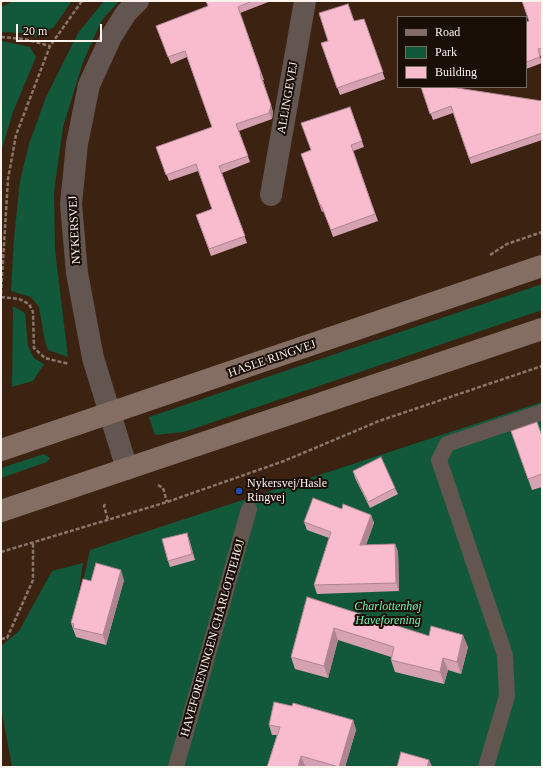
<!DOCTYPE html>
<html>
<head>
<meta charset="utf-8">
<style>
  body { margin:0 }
  #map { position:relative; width:543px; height:768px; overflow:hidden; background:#3b2211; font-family:"Times New Roman",serif }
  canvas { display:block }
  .frame { position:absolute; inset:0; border:2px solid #fdf2ec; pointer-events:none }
  .legend { position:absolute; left:397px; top:16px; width:130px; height:72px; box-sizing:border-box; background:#1a0f07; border:1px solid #756a63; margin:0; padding:5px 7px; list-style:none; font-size:12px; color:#fdf2ec }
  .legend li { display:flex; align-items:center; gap:8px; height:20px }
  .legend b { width:20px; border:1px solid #756a63 }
  .scale { position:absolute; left:16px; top:24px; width:86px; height:18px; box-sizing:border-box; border:2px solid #fdf2ec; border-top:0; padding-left:5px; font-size:12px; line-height:14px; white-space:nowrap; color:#fdf2ec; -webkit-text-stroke:3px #1a0f07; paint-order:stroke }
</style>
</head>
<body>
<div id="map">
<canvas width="543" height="768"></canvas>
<div class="frame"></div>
<ul class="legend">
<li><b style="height:5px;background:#846e63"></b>Road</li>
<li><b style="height:11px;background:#12583a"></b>Park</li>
<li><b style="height:11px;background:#f9bccf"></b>Building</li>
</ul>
<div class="scale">20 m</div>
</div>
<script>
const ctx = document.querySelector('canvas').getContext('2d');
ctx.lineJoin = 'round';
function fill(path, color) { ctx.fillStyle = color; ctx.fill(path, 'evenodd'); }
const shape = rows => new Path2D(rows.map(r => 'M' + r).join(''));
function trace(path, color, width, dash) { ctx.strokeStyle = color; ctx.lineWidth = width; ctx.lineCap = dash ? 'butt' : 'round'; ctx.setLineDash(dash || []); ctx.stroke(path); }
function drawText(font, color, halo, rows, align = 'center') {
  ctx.font = font + ' "Times New Roman",serif'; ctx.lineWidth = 4; ctx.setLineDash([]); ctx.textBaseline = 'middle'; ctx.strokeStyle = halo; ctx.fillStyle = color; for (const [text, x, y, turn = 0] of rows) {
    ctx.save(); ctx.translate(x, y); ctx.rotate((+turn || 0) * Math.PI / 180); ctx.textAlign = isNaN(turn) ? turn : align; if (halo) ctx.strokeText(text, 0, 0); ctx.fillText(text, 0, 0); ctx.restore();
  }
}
fill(shape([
  [14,1,72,1,54,27,36,37,22,33,1,32,1,7],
  [104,1,119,1,102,20,83,62,63,127,54,192,55,250,68,357,48,350,45,342,39,307,31,297,11,291,14,238,20,181,29,144,46,97,78,33],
  [2,41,30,47,36,57,13,112,1,152,1,42],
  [542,284,542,310,184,432,155,435,149,417],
  [13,306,25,313,28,346,34,358,44,364,33,381,12,387],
  [542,402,542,767,12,767,1,707,1,646,19,631,52,571,83,563,75,618,90,550],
  [44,454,50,458,47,462,1,478,1,468]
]), '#12583a');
trace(shape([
  [1,2,3,1],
  [1,37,24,39,50,46],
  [490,255,507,244,542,232],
  [1,294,8,179,16,135,50,46,82,1],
  [1,297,19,299,29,304,33,312,34,348,45,358,69,364],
  [158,485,163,488,167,502],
  [105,504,104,506,108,520],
  [1,552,167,502,284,461,379,421,542,366],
  [1,639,7,638,33,580,33,542]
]), '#8a766a', 2.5, [4, 2]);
trace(shape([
  [176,767,249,509],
  [486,767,507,696,505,655,439,460,447,444,542,412]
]), '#63554f', 16);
trace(shape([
  [271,195,305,1],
  [127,469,93,358,77,273,71,204,77,144,89,85,111,37,126,13,138,1]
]), '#63554f', 22);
trace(shape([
  [1,450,542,266],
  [1,511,542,329]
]), '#846e63', 22);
fill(shape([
  [206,1,271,1,240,13,264,80,263,80,273,112,272,119,239,131,250,162,222,173,247,243,211,256,196,215,212,209,198,171,169,181,156,147,212,127,187,57,171,64,156,26,208,6],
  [542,1,542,55,540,56,542,63,526,69,526,22,529,21],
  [364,19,385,79,340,95,321,43,328,41,354,21],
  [421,87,542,101,542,140,471,164,453,113,433,120],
  [350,107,364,147,353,151,378,221,333,237,324,211,322,212,301,154,311,150],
  [511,431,542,435,542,487,532,490],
  [353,471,395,488,398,494,370,508,355,478],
  [342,509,371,515,374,523,366,545,395,544,398,552,399,591,317,594,314,585,329,538,307,530,304,522],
  [189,539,195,560,170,567,168,561],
  [124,580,106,645,76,637,71,623,91,581],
  [307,597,429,636,468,647,461,674,448,670,444,684,395,672,391,660,391,657,338,640,328,678,295,669,291,657],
  [353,720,356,730,345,767,310,767,305,766,305,767,267,767,277,735,272,735,269,725]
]), '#d6a2b2');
fill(shape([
  [260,74,273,112,272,119,269,113],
  [371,515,374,523,363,553,360,545],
  [187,533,189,539,195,560,192,554],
  [395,544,398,552,399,591,396,583],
  [121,570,124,580,106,645,103,635],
  [334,628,338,640,328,678,324,666],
  [463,635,468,647,461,674,457,662],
  [443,658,448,670,444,684,440,672],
  [353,720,356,730,345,767,339,767],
  [301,756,305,766,305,767,298,767],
  [429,760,432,766,431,767,427,767]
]), '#ae8491');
const building = shape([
  [206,1,252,1,238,7,261,73,260,74,271,105,269,113,236,124,248,156,219,166,245,236,209,249,196,215,212,209,196,164,166,175,156,147,212,127,185,51,168,57,156,26,208,6,206,1],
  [522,1,542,1,542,48,538,49,540,57,526,62,526,22,529,21,522,1],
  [348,4,354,21,364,19,383,72,337,88,321,43,328,41,319,13,348,4],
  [421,87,451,87,542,101,542,133,469,158,451,106,430,114,421,87],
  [350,107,362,141,351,145,375,214,331,230,321,205,320,205,301,154,311,150,301,123,350,107],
  [537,422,542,436,542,474,528,479,511,431,537,422],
  [381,457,395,488,368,502,353,471,381,457],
  [313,498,342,509,343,504,371,515,360,545,395,544,396,583,314,585,331,532,304,522,313,498],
  [187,533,192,554,168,561,162,539,187,533],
  [96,563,121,570,103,635,73,628,74,624,71,623,83,579,91,581,96,563],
  [307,597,429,636,431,626,463,635,457,662,443,658,440,672,391,660,394,647,334,628,324,666,291,657,307,597],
  [274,702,292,706,293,703,353,720,339,767,301,756,298,767,267,767,280,727,269,725,274,702],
  [401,752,429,760,427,767,397,767,401,752]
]);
fill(building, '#f9bccf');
trace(building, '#ae8491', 1);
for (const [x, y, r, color] of [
  [239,491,4,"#1a4fb4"]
]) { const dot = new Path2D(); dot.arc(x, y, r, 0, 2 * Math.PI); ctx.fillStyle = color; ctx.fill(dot); trace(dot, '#1a0f07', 1.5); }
drawText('12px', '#fdf2ec', '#1a0f07', [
  ["ALLINGEVEJ",288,98,-80],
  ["NYKERSVEJ",75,230,-93],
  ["HASLE RINGVEJ",272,359,-19],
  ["HAVEFORENINGEN CHARLOTTEHØJ",213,638,-74]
]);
drawText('12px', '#fdf2ec', '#1a0f07', [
  ["Nykersvej/Hasle",247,484],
  ["Ringvej",247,498]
], 'left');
drawText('italic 12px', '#6ef7b5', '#1a0f07', [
  ["Charlottenhøj",388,607],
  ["Haveforening",388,621]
]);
</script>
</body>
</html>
